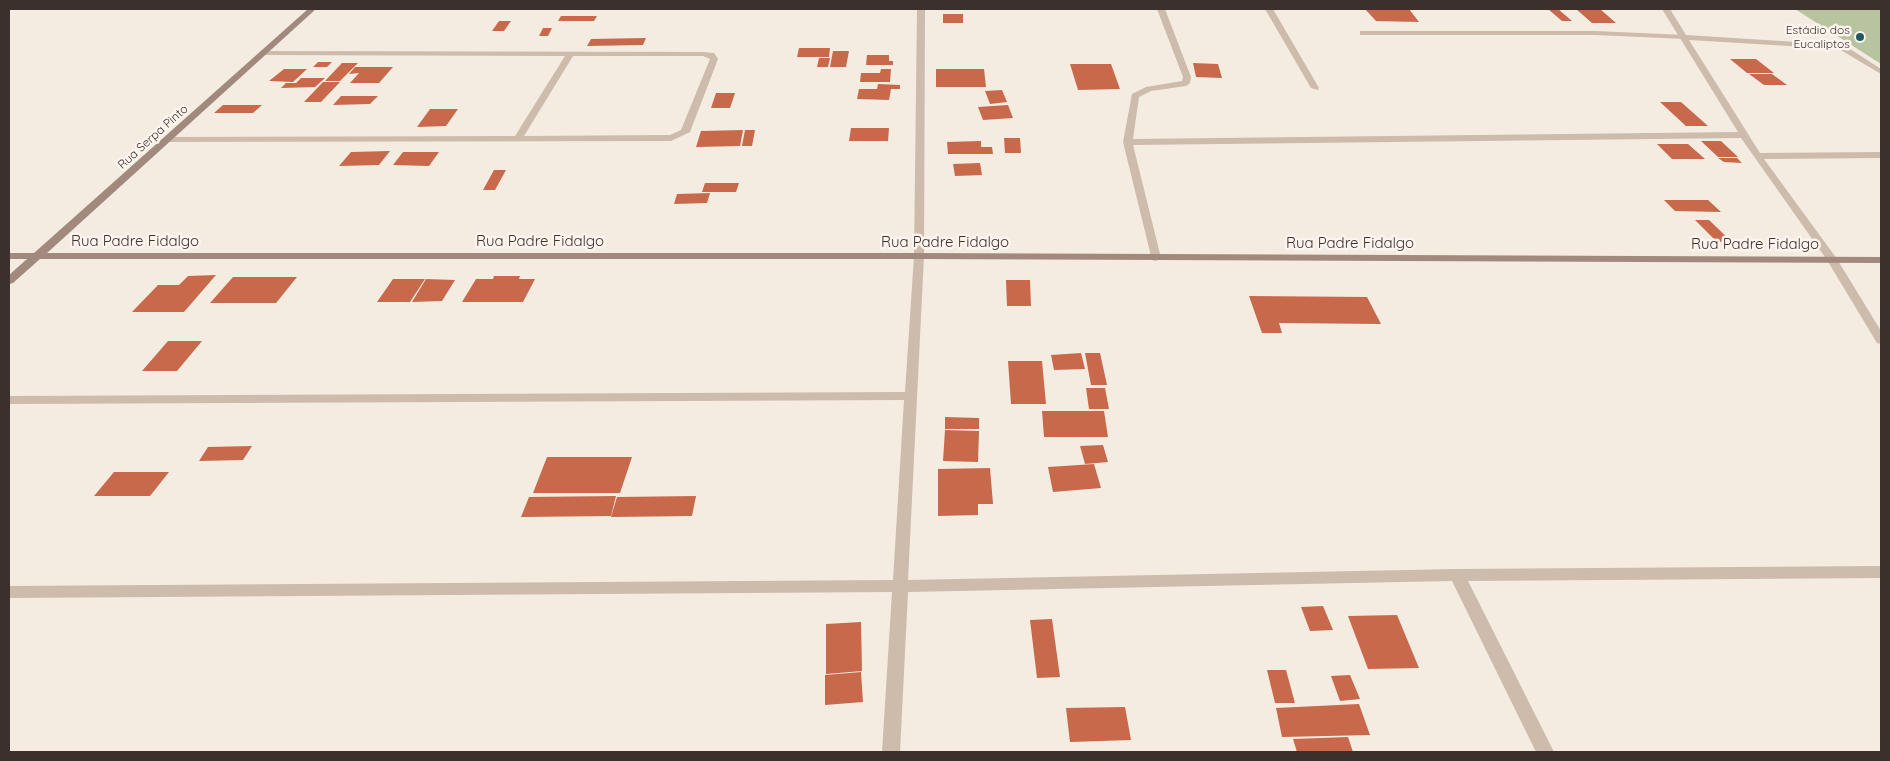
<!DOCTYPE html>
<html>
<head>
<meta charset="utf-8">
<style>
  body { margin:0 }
  #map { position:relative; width:1890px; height:761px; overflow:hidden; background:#f4ebe1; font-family:Quicksand,sans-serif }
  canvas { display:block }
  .frame { position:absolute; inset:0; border:10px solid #3b302b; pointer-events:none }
</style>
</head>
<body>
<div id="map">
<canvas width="1890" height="761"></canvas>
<div class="frame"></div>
</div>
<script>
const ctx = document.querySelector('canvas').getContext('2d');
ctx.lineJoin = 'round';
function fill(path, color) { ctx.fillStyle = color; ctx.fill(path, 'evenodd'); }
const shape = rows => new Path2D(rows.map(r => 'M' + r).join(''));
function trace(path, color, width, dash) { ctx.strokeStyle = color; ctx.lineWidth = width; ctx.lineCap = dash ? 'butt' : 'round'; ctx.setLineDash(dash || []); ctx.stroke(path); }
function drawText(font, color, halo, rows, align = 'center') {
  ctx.font = font + ' Quicksand,sans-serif'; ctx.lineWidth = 5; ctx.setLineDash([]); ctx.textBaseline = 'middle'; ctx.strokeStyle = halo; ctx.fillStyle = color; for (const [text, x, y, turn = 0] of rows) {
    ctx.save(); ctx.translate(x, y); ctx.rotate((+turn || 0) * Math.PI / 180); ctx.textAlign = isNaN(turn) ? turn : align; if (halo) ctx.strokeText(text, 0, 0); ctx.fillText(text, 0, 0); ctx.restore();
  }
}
fill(shape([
  [1795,9,1881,9,1881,64]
]), '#b8c4a0');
fill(shape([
  [1365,9,1409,9,1419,22,1376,21],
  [1548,9,1558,9,1572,21,1562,21],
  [1576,9,1600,9,1616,23,1592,23],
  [943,14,963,14,963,23,943,23],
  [561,16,597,16,594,21,558,21],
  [499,21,511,21,504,31,492,31],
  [543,28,552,28,548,36,539,36],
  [646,38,643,45,587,46,591,39],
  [799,48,830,48,829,57,797,57],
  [833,51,849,51,846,67,830,67],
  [867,55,889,55,889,61,893,61,893,65,866,65],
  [819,58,830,58,828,67,817,67],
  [1730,59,1756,59,1774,73,1747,73],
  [318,62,332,62,327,67,313,67],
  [342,63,358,63,340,81,325,81],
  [1193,63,1218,64,1222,78,1196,77],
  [1070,64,1111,64,1120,89,1078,90],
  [355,67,393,67,379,83,350,83,359,73,349,74],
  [284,69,307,69,293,82,269,81],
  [881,69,891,69,890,82,860,82,861,73,880,73],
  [936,69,984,69,986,87,936,87],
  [1749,74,1772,74,1787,85,1764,85],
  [301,78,325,78,315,87,281,88,286,83,296,83],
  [323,82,340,82,321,102,304,102],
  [878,84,900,85,900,89,891,89,889,100,857,99,859,89,877,89],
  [1002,90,1007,102,990,104,985,91],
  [716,93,735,93,730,108,711,108],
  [341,96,378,96,370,104,333,105],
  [1660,102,1681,102,1708,126,1686,126],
  [223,105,262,105,253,113,214,113],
  [1008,105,1013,118,983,120,978,107],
  [430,109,458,109,446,126,417,127],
  [851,128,889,128,888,141,849,141],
  [743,130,740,146,696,147,701,131],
  [745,130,755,130,752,146,742,146],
  [1004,138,1020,138,1021,153,1005,153],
  [981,141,981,147,992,147,993,154,948,154,947,142],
  [1701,141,1721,141,1738,157,1718,157],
  [1657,144,1688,144,1705,159,1672,159],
  [390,151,379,165,339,166,351,152],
  [403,152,439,152,429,166,393,165],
  [1718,158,1737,158,1742,163,1724,162],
  [980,163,982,175,955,176,953,164],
  [494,170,506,170,495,190,483,190],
  [705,183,739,183,736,192,702,192],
  [710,193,707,203,674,204,677,194],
  [1664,200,1708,200,1721,212,1675,211],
  [1695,220,1709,220,1731,241,1717,242],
  [216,275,184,312,132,312,158,285,179,285,188,276],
  [494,276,520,276,519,279,535,279,523,302,462,302,476,279,493,279],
  [233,277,297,277,276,303,210,303],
  [393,279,425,279,410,302,377,302],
  [426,279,455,280,442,301,412,302],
  [1006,280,1030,280,1031,306,1007,306],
  [1249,296,1367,297,1381,324,1279,323,1282,333,1262,333],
  [168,341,202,341,177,371,142,371],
  [1081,353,1085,369,1054,370,1051,355],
  [1085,353,1100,353,1107,385,1091,385],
  [1008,361,1042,361,1046,404,1011,404],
  [1086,388,1105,388,1109,409,1089,409],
  [1042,411,1104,411,1108,437,1044,437],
  [945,417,979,418,979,429,945,429],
  [945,430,979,431,978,462,943,461],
  [1103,445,1108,462,1085,464,1080,446],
  [252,446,243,460,199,461,208,447],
  [547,457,632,457,620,493,533,493],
  [1094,464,1101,488,1053,492,1048,467],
  [990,468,993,504,978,504,978,515,938,516,938,469],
  [114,472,169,472,150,496,94,496],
  [616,496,611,516,521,517,529,497],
  [696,496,692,516,611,517,617,497],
  [1323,606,1333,630,1310,631,1301,607],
  [1397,615,1419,668,1368,669,1348,616],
  [1052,619,1060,677,1037,678,1030,620],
  [861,622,862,671,826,674,826,624],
  [1267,670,1286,670,1295,703,1275,703],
  [861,672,863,702,825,705,825,675],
  [1350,675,1360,699,1340,701,1331,676],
  [1359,704,1370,735,1282,737,1276,708],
  [1125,707,1131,740,1070,742,1066,708],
  [1348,737,1353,752,1297,752,1293,739]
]), '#c8694b');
fill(shape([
  [1360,31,1595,31,1685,35,1689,37,1685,39,1595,35,1360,35,1360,31]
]), '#cdbbac');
fill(shape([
  [917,9,925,9,924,256,908,580,1457,569,1881,566,1881,578,1468,581,1554,752,1536,752,1452,581,908,592,900,752,882,752,892,592,9,598,9,586,893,580,904,400,9,404,9,396,905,392,914,256,917,9],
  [1157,9,1165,9,1191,77,1190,83,1186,86,1151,91,1139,97,1133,139,1738,132,1662,9,1670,9,1686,35,1844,45,1881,69,1881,74,1839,49,1689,40,1760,153,1881,152,1881,158,1764,159,1837,259,1881,331,1881,344,1877,343,1827,260,1741,138,1133,145,1161,258,1156,261,1152,260,1123,142,1132,94,1146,87,1182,81,1183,77,1157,9],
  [1265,9,1273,9,1319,88,1318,90,1311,88,1265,9],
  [261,51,703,52,714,53,718,59,690,132,671,141,165,142,165,138,168,137,515,136,565,56,264,55,260,53,261,51],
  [573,56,703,56,710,59,681,130,670,135,524,136,573,56]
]), '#cdbbac');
fill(shape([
  [308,9,316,9,47,253,919,253,1881,257,1881,263,919,259,40,259,13,283,9,284,9,275,27,259,9,259,9,253,34,253,308,9]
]), '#a18a7d');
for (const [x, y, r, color] of [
  [1860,37,5,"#1f5a5e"]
]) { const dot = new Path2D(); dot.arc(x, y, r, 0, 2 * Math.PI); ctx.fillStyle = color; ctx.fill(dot); trace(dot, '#fbf5ee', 2); }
drawText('12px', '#3b302b', '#fbf5ee', [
  ["Estádio dos",1850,30],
  ["Eucaliptos",1850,44]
], 'right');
drawText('12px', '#3b302b', '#fbf5ee', [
  ["Rua Serpa Pinto",153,137,-42]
]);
drawText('15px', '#3b302b', '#fbf5ee', [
  ["Rua Padre Fidalgo",135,241],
  ["Rua Padre Fidalgo",540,241],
  ["Rua Padre Fidalgo",945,242],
  ["Rua Padre Fidalgo",1350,243],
  ["Rua Padre Fidalgo",1755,244]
]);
</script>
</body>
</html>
